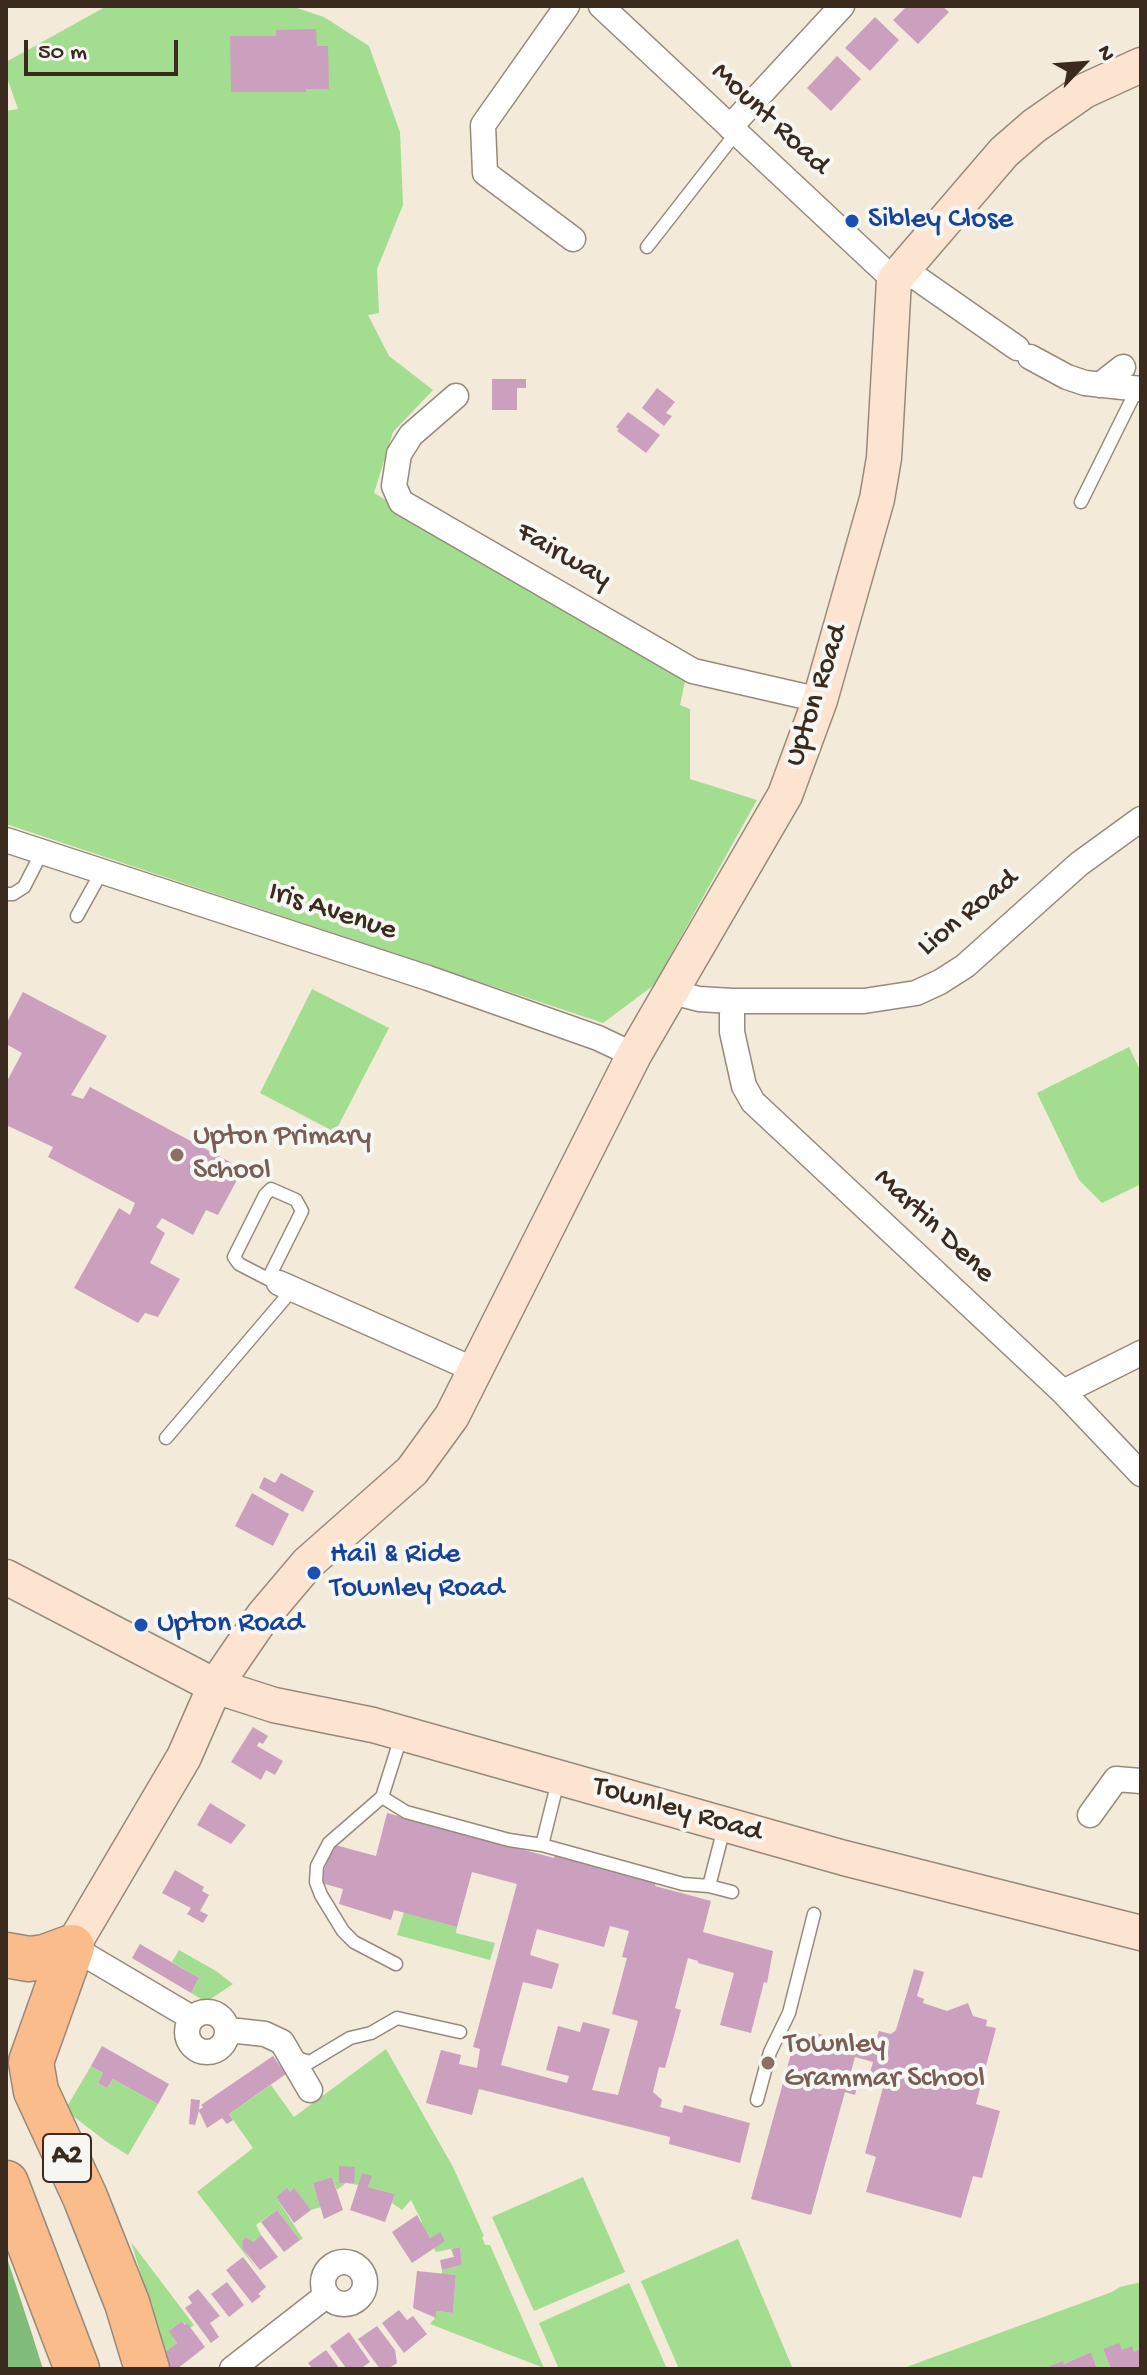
<!DOCTYPE html>
<html>
<head>
<meta charset="utf-8">
<style>
  body { margin:0 }
  #map { position:relative; width:1147px; height:2375px; overflow:hidden; background:#f3ead9; font-family:"Gochi Hand",sans-serif }
  canvas { display:block }
  .frame { position:absolute; inset:0; border:8px solid #3b2a1e; pointer-events:none }
  .north { position:absolute; left:1043px; top:24px; width:80px; height:80px; -webkit-text-stroke:6px #f6f6f2; paint-order:stroke; rotate:65deg; font-size:22px; font-weight:700; line-height:32px; text-align:center; color:#3b2a1e }
  .north::after { content:''; display:block; margin:auto; width:28px; height:36px; background:#3b2a1e; clip-path:polygon(50% 0,100% 100%,50% 72%,0 100%) }
  .scale { position:absolute; left:24px; top:40px; width:154px; height:36px; box-sizing:border-box; border:4px solid #3b2a1e; border-top:0; padding-left:10px; font-size:24px; line-height:28px; white-space:nowrap; color:#3b2a1e; -webkit-text-stroke:6px #f6f6f2; paint-order:stroke }
</style>
</head>
<body>
<div id="map">
<canvas width="1147" height="2375"></canvas>
<div class="frame"></div>
<div class="north">N</div>
<div class="scale">50 m</div>
</div>
<script>
const ctx = document.querySelector('canvas').getContext('2d');
ctx.lineJoin = 'round';
function fill(path, color) { ctx.fillStyle = color; ctx.fill(path, 'evenodd'); }
const shape = rows => new Path2D(rows.map(r => 'M' + r).join(''));
function trace(path, color, width, dash) { ctx.strokeStyle = color; ctx.lineWidth = width; ctx.lineCap = dash ? 'butt' : 'round'; ctx.setLineDash(dash || []); ctx.stroke(path); }
function drawText(font, color, halo, rows, align = 'center') {
  ctx.font = font + ' "Gochi Hand",sans-serif'; ctx.lineWidth = 8; ctx.setLineDash([]); ctx.textBaseline = 'middle'; ctx.strokeStyle = halo; ctx.fillStyle = color; for (const [text, x, y, turn = 0] of rows) {
    ctx.save(); ctx.translate(x, y); ctx.rotate((+turn || 0) * Math.PI / 180); ctx.textAlign = isNaN(turn) ? turn : align; if (halo) ctx.strokeText(text, 0, 0); ctx.fillText(text, 0, 0); ctx.restore();
  }
}
fill(shape([
  [107,6,291,6,324,17,369,46,400,132,403,205,377,269,379,313,368,315,389,356,433,390,393,432,374,493,686,677,680,705,690,709,690,779,757,800,654,985,603,1023,6,824,6,111,18,109,6,75,6,62],
  [312,989,389,1028,335,1132,260,1093],
  [1129,1047,1139,1068,1141,1068,1141,1184,1102,1203,1079,1180,1037,1093],
  [404,1912,457,1927,456,1933,495,1943,490,1960,397,1935],
  [179,1950,216,1971,233,1984,206,2002,191,1993,199,1978,172,1962],
  [386,2049,453,2167,484,2236,482,2237,485,2245,490,2245,544,2368,430,2324,435,2318,436,2311,453,2313,456,2275,442,2274,442,2270,462,2265,460,2247,436,2252,434,2248,440,2233,430,2238,420,2224,422,2222,411,2200,402,2210,392,2203,395,2194,368,2187,371,2177,358,2185,346,2183,337,2190,332,2177,313,2183,321,2207,311,2210,294,2189,290,2192,287,2189,276,2197,303,2239,300,2240,277,2210,256,2225,261,2235,253,2242,246,2237,242,2241,244,2250,258,2271,197,2192,253,2148,229,2114,271,2085,294,2117],
  [91,2066,103,2073,98,2083,107,2088,113,2079,158,2104,128,2155,107,2142,65,2110],
  [583,2177,625,2272,534,2311,492,2217],
  [738,2239,793,2369,679,2369,641,2281],
  [131,2242,194,2325,190,2328,182,2321,170,2330,177,2343,165,2352],
  [1141,2282,1141,2350,1134,2352,1103,2349,1111,2369,1097,2369,1091,2352,1064,2364,1063,2362,1042,2369,901,2369,1112,2292,1120,2287],
  [629,2283,667,2369,559,2369,539,2323]
]), '#a2dd90');
fill(shape([
  [6,2255,30,2328,43,2369,6,2369]
]), '#81bc7a');
fill(shape([
  [907,6,942,6,949,12,918,44,893,20],
  [875,17,899,40,870,71,845,48],
  [316,29,317,46,328,46,329,89,306,89,306,92,231,92,230,36,276,36,276,30],
  [837,56,861,79,831,111,807,88],
  [492,379,526,379,526,388,517,388,517,410,492,410],
  [657,388,675,402,666,413,672,416,664,426,642,408],
  [628,412,660,435,646,453,617,431,619,429,616,427],
  [23,992,107,1036,71,1095,83,1099,90,1087,243,1169,218,1215,206,1210,193,1235,162,1218,156,1227,165,1233,150,1263,180,1279,158,1317,145,1313,138,1323,74,1288,119,1208,130,1215,135,1203,48,1157,53,1147,6,1125,6,1083,22,1053,6,1044,6,1024],
  [281,1473,314,1491,303,1512,259,1488,264,1477,275,1483],
  [252,1493,289,1514,273,1546,235,1526],
  [253,1727,268,1736,263,1744,259,1742,257,1746,283,1761,275,1775,266,1770,261,1780,231,1762],
  [210,1803,246,1825,231,1844,197,1825],
  [387,1813,554,1858,555,1854,656,1881,655,1886,711,1901,703,1932,773,1951,767,1983,764,1982,751,2033,720,2025,734,1973,698,1963,698,1961,688,1958,675,2008,681,2010,665,2068,659,2067,653,2092,662,2100,660,2107,682,2113,684,2105,750,2123,740,2163,669,2144,670,2137,479,2089,472,2115,426,2103,441,2050,461,2055,459,2064,477,2068,480,2049,473,2047,517,1884,472,1872,457,1927,394,1910,391,1920,339,1904,343,1889,321,1883,331,1846,335,1845,376,1856],
  [610,1926,629,1931,622,1957,627,1958,612,2014,638,2021,618,2095,592,2090,610,2029,583,2022,580,2032,558,2026,546,2070,569,2076,567,2083,501,2065,523,1982,552,1989,559,1964,530,1955,537,1929,604,1947],
  [175,1870,204,1887,202,1891,209,1895,200,1911,208,1915,203,1923,187,1914,191,1908,162,1893],
  [140,1944,199,1978,191,1993,132,1958],
  [914,1969,924,1972,917,1996,924,1999,923,2003,947,2011,968,2003,973,2016,987,2020,986,2026,996,2028,976,2104,1000,2111,982,2178,973,2176,961,2218,866,2192,876,2157,865,2153,884,2084,868,2080,873,2062,855,2057,849,2079,858,2082,855,2095,845,2092,811,2215,751,2199,794,2043,808,2047,812,2032,873,2049,879,2031,891,2034,896,2030],
  [102,2046,169,2084,158,2104,113,2079,107,2088,98,2083,103,2073,91,2066],
  [273,2056,286,2074,229,2114,233,2120,227,2124,222,2118,207,2128,199,2111,195,2125,189,2124,191,2099,200,2100,199,2110,203,2107,201,2105],
  [339,2166,355,2167,354,2183,339,2183],
  [362,2173,372,2176,368,2187,395,2194,385,2222,350,2210],
  [332,2177,343,2210,324,2219,313,2183],
  [287,2188,290,2192,294,2188,311,2210,294,2223,276,2197],
  [277,2210,300,2240,284,2252,261,2222],
  [417,2215,430,2238,440,2232,445,2241,412,2263,392,2232],
  [261,2235,278,2257,260,2270,243,2249,242,2241,246,2237,253,2242],
  [460,2247,462,2265,442,2270,440,2260,454,2257,451,2249],
  [243,2257,266,2287,258,2294,261,2296,252,2303,226,2270],
  [417,2271,456,2275,453,2313,436,2311,436,2318,413,2308],
  [227,2282,244,2305,229,2317,211,2294],
  [198,2289,220,2316,210,2323,219,2337,211,2343,185,2308,192,2303,188,2297],
  [399,2310,407,2320,413,2316,427,2334,404,2353,382,2323],
  [182,2321,185,2325,187,2323,205,2347,177,2369,170,2369,165,2352,177,2343,169,2331],
  [377,2326,395,2350,397,2363,388,2369,380,2369,358,2339],
  [349,2332,370,2362,360,2369,346,2368,330,2346],
  [1119,2343,1122,2350,1132,2346,1134,2352,1141,2349,1141,2369,1111,2369,1103,2349],
  [326,2350,340,2369,313,2369,308,2363],
  [1091,2352,1097,2369,1043,2369,1063,2361,1064,2364]
]), '#cba0bf');
const lane = shape([
  [647,247,736,133],
  [1081,502,1137,389],
  [6,894,13,894,24,887,42,852],
  [77,916,102,871],
  [268,1279,302,1211,296,1200,271,1189,265,1195,234,1257,239,1264,268,1279,279,1283],
  [166,1438,292,1290],
  [401,1737,382,1797,406,1812,509,1840,542,1845],
  [558,1781,542,1845,683,1884,709,1886,732,1892],
  [382,1797,329,1843,317,1866,316,1882,321,1895,343,1931,354,1942,396,1964],
  [709,1886,724,1828],
  [293,2057,310,2062,350,2038,371,2033,397,2018,460,2032],
  [757,2100,770,2052,789,2013,814,1914]
]);
const street = shape([
  [567,6,483,125,485,173,573,239],
  [601,6,894,280,914,276,1017,348],
  [730,127,842,6],
  [1030,357,1067,377,1085,383,1141,389],
  [1100,385,1123,367],
  [456,396,411,435,399,454,394,486,401,502,693,671,820,700],
  [6,840,428,978,598,1038,634,1055],
  [672,992,699,999,732,1001,864,1001,916,993,940,982,965,966,1079,864,1141,819],
  [732,1001,732,1032,744,1086,753,1102,1063,1392,1141,1474],
  [279,1283,477,1371],
  [1063,1392,1141,1353],
  [1090,1815,1116,1779,1141,1781],
  [72,1947,192,2018],
  '187 2032a20 20 0 1 1 40 0a20 20 0 1 1-40 0Z',
  [229,2030,265,2034,282,2042,310,2090],
  '323 2283a21 21 0 1 1 42 0a21 21 0 1 1-42 0Z',
  [232,2369,327,2295]
]);
const secondary = shape([
  [6,1577,215,1686,274,1705,373,1725,844,1858,1141,1933],
  [72,1947,184,1757,215,1686,263,1616,308,1563,412,1471,452,1416,634,1055,785,795,820,700,877,499,884,458,894,280,1004,152,1034,126,1084,91,1141,65]
]);
const highway = shape([
  [72,1947,31,2062,36,2091,85,2197,127,2303,147,2369],
  [6,1955,29,1959,45,1957,72,1947],
  [6,2183,77,2369]
]);
trace(lane, '#978a7c', 15);
trace(street, '#978a7c', 27);
trace(secondary, '#978a7c', 37);
trace(highway, '#978a7c', 47);
trace(lane, '#fff', 12);
trace(street, '#fff', 24);
trace(secondary, '#fde4d0', 34);
trace(highway, '#f9bc8a', 44);
for (const [x, y, r, color] of [
  [852,221,8,"#1a4fb4"],
  [177,1155,8,"#8d6e63"],
  [314,1573,8,"#1a4fb4"],
  [141,1625,8,"#1a4fb4"],
  [768,2063,8,"#8d6e63"]
]) { const dot = new Path2D(); dot.arc(x, y, r, 0, 2 * Math.PI); ctx.fillStyle = color; ctx.fill(dot); trace(dot, '#f6f6f2', 3); }
for (const [x, y, w] of [
  [67,2158,48]
]) { const box = new Path2D(); box.roundRect(x - w / 2, y - 24, w, 48, 6); ctx.fillStyle = '#f6f6f2'; ctx.fill(box); trace(box, '#3b2a1e', 2); }
drawText('bold 28px', '#3b2a1e', null, [
  ["A2",67,2158]
]);
drawText('30px', '#3b2a1e', '#f6f6f2', [
  ["Mount Road",769,120,43],
  ["Fairway",563,557,30],
  ["Upton Road",818,696,-72],
  ["Iris Avenue",332,913,18],
  ["Lion Road",969,914,-39],
  ["Martin Dene",933,1227,43],
  ["Townley Road",677,1811,16]
]);
drawText('30px', '#164399', '#f6f6f2', [
  ["Sibley Close",868,221],
  ["Hail & Ride",330,1556],
  ["Townley Road",330,1590],
  ["Upton Road",157,1625]
], 'left');
drawText('30px', '#785e54', '#f6f6f2', [
  ["Upton Primary",193,1138],
  ["School",193,1172],
  ["Townley",784,2046],
  ["Grammar School",784,2080]
], 'left');
</script>
</body>
</html>
